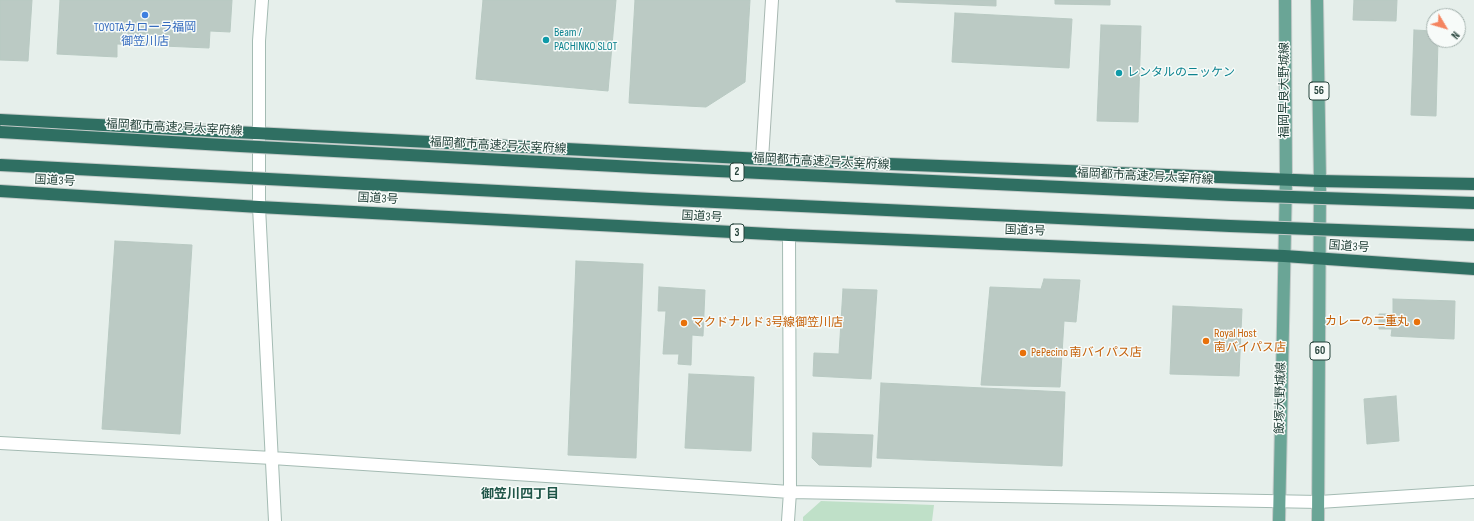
<!DOCTYPE html>
<html>
<head>
<meta charset="utf-8">
<style>
  body { margin:0 }
  #map { position:relative; width:1474px; height:521px; overflow:hidden; background:#e6efeb; font-family:"Sofia Sans Condensed",sans-serif }
  canvas { display:block }
  .north { position:absolute; left:1426px; top:8px; width:40px; height:40px; box-sizing:border-box; background:#f7fbf9; border:1px solid #a3b1ad; border-radius:50%; rotate:128deg; font-size:11px; font-weight:700; line-height:16px; text-align:center; color:#24423a }
  .north::after { content:''; display:block; margin:auto; width:14px; height:18px; background:#f4845f; clip-path:polygon(50% 0,100% 100%,50% 72%,0 100%) }
</style>
</head>
<body>
<div id="map">
<canvas width="1474" height="521"></canvas>
<div class="north">N</div>
</div>
<script>
const ctx = document.querySelector('canvas').getContext('2d');
ctx.lineJoin = 'round';
function fill(path, color) { ctx.fillStyle = color; ctx.fill(path, 'evenodd'); }
const shape = rows => new Path2D(rows.map(r => 'M' + r).join(''));
function trace(path, color, width, dash) { ctx.strokeStyle = color; ctx.lineWidth = width; ctx.lineCap = dash ? 'butt' : 'round'; ctx.setLineDash(dash || []); ctx.stroke(path); }
function drawText(font, color, halo, rows, align = 'center') {
  ctx.font = font + ' "Sofia Sans Condensed","Noto Sans JP",sans-serif'; ctx.lineWidth = 3; ctx.setLineDash([]); ctx.textBaseline = 'middle'; ctx.strokeStyle = halo; ctx.fillStyle = color; for (const [text, x, y, turn = 0] of rows) {
    ctx.save(); ctx.translate(x, y); ctx.rotate((+turn || 0) * Math.PI / 180); ctx.textAlign = isNaN(turn) ? turn : align; if (halo) ctx.strokeText(text, 0, 0); ctx.fillText(text, 0, 0); ctx.restore();
  }
}
fill(shape([
  [821,501,934,505,932,521,803,521,803,517]
]), '#bfe0c8');
const building = shape([
  [0,0,32,0,28,61,0,60,0,0],
  [60,0,232,0,230,32,210,31,209,48,117,44,117,57,57,54,60,0],
  [483,0,616,0,608,91,476,79,483,0],
  [635,0,750,0,745,82,706,107,629,103,635,0],
  [896,0,996,0,996,6,896,2,896,0],
  [1055,0,1110,0,1110,5,1055,4,1055,0],
  [1354,0,1397,0,1396,21,1353,20,1354,0],
  [955,13,1072,19,1069,68,952,62,955,13],
  [1101,25,1141,26,1138,122,1097,121,1101,25],
  [1414,30,1434,31,1434,40,1438,40,1436,116,1411,115,1414,30],
  [115,241,192,245,180,434,102,429,115,241],
  [576,261,643,264,636,458,568,455,576,261],
  [1044,279,1080,280,1076,322,1064,321,1060,387,981,385,990,287,1041,289,1044,279],
  [659,287,705,290,703,336,692,335,691,365,678,364,679,354,663,354,666,311,658,311,659,287],
  [843,289,877,290,871,379,813,376,814,353,839,354,843,289],
  [1393,299,1455,301,1454,339,1391,336,1392,329,1379,329,1379,314,1393,314,1393,299],
  [1173,306,1242,309,1239,376,1170,374,1173,306],
  [689,374,754,377,751,451,685,448,689,374],
  [881,383,1065,392,1062,466,877,458,881,383],
  [1396,396,1399,441,1367,444,1364,399,1396,396],
  [813,433,873,435,871,467,819,465,812,458,813,433]
]);
fill(building, '#bbcac4');
trace(building, '#b8c9c2', 1);
const street = shape([
  [762,159,772,0]
]);
const secondary = shape([
  [262,0,259,41,259,207,275,521],
  [0,443,272,458,790,492,1319,502,1474,492],
  [788,521,790,492,789,235]
]);
const primary = shape([
  [1317,0,1320,181,1318,521],
  [1279,521,1286,180,1285,0]
]);
const highway = shape([
  [0,120,762,159,1320,181,1474,184],
  [0,191,259,207,789,235,1284,256,1474,269]
]);
trace(street, '#a8b8b2', 14);
trace(secondary, '#a4bbb3', 14);
trace(primary, '#c2cac8', 14);
trace(highway, '#c2cac8', 14);
trace(street, '#fff', 12);
trace(secondary, '#fff', 12);
trace(primary, '#6aa596', 12);
trace(highway, '#2f6f62', 12);
const highwayBridge = shape([
  [0,132,240,146,654,168,1232,195,1474,203],
  [0,165,651,199,1230,226,1474,235]
]);
trace(highwayBridge, '#c2cac8', 14, []);
trace(highwayBridge, '#2f6f62', 12);
for (const [x, y, r, color] of [
  [145,15,4,"#3f7fe0"],
  [546,40,4,"#0f9aa8"],
  [1119,73,4,"#0f9aa8"],
  [1417,322,4,"#e8710a"],
  [684,323,4,"#e8710a"],
  [1206,341,4,"#e8710a"],
  [1023,353,4,"#e8710a"]
]) { const dot = new Path2D(); dot.arc(x, y, r, 0, 2 * Math.PI); ctx.fillStyle = color; ctx.fill(dot); trace(dot, '#f7fbf9', 1.5); }
for (const [x, y, w] of [
  [1319,91,20],
  [737,172,14],
  [737,233,14],
  [1320,351,20]
]) { const box = new Path2D(); box.roundRect(x - w / 2, y - 9, w, 18, 3); ctx.fillStyle = '#f7fbf9'; ctx.fill(box); trace(box, '#24423a', 1); }
drawText('bold 11px', '#24423a', null, [
  ["56",1319,91],
  ["2",737,172],
  ["3",737,233],
  ["60",1320,351]
]);
drawText('12px', '#366cbe', '#f7fbf9', [
  ["TOYOTAカローラ福岡",145,28],
  ["御笠川店",145,42]
]);
drawText('12px', '#0d838f', '#f7fbf9', [
  ["Beam /",554,33],
  ["PACHINKO SLOT",554,47],
  ["レンタルのニッケン",1127,73]
], 'left');
drawText('12px', '#24423a', '#f7fbf9', [
  ["福岡早良大野城線",1285,90,-90],
  ["福岡都市高速2号太宰府線",174,128,3],
  ["福岡都市高速2号太宰府線",498,146,3],
  ["福岡都市高速2号太宰府線",821,162,3],
  ["福岡都市高速2号太宰府線",1145,177,3],
  ["国道3号",55,181,3],
  ["国道3号",378,199,3],
  ["国道3号",702,217,3],
  ["国道3号",1025,231,2],
  ["国道3号",1349,247,4],
  ["飯塚大野城線",1281,398,-89]
]);
drawText('12px', '#c56008', '#f7fbf9', [
  ["カレーの二重丸",1409,322,"right"],
  ["マクドナルド 3号線御笠川店",692,323],
  ["Royal Host",1214,334],
  ["南バイパス店",1214,348],
  ["PePecino 南バイパス店",1031,353]
], 'left');
drawText('bold 13px', '#1f5548', '#f7fbf9', [
  ["御笠川四丁目",520,495]
]);
</script>
</body>
</html>
